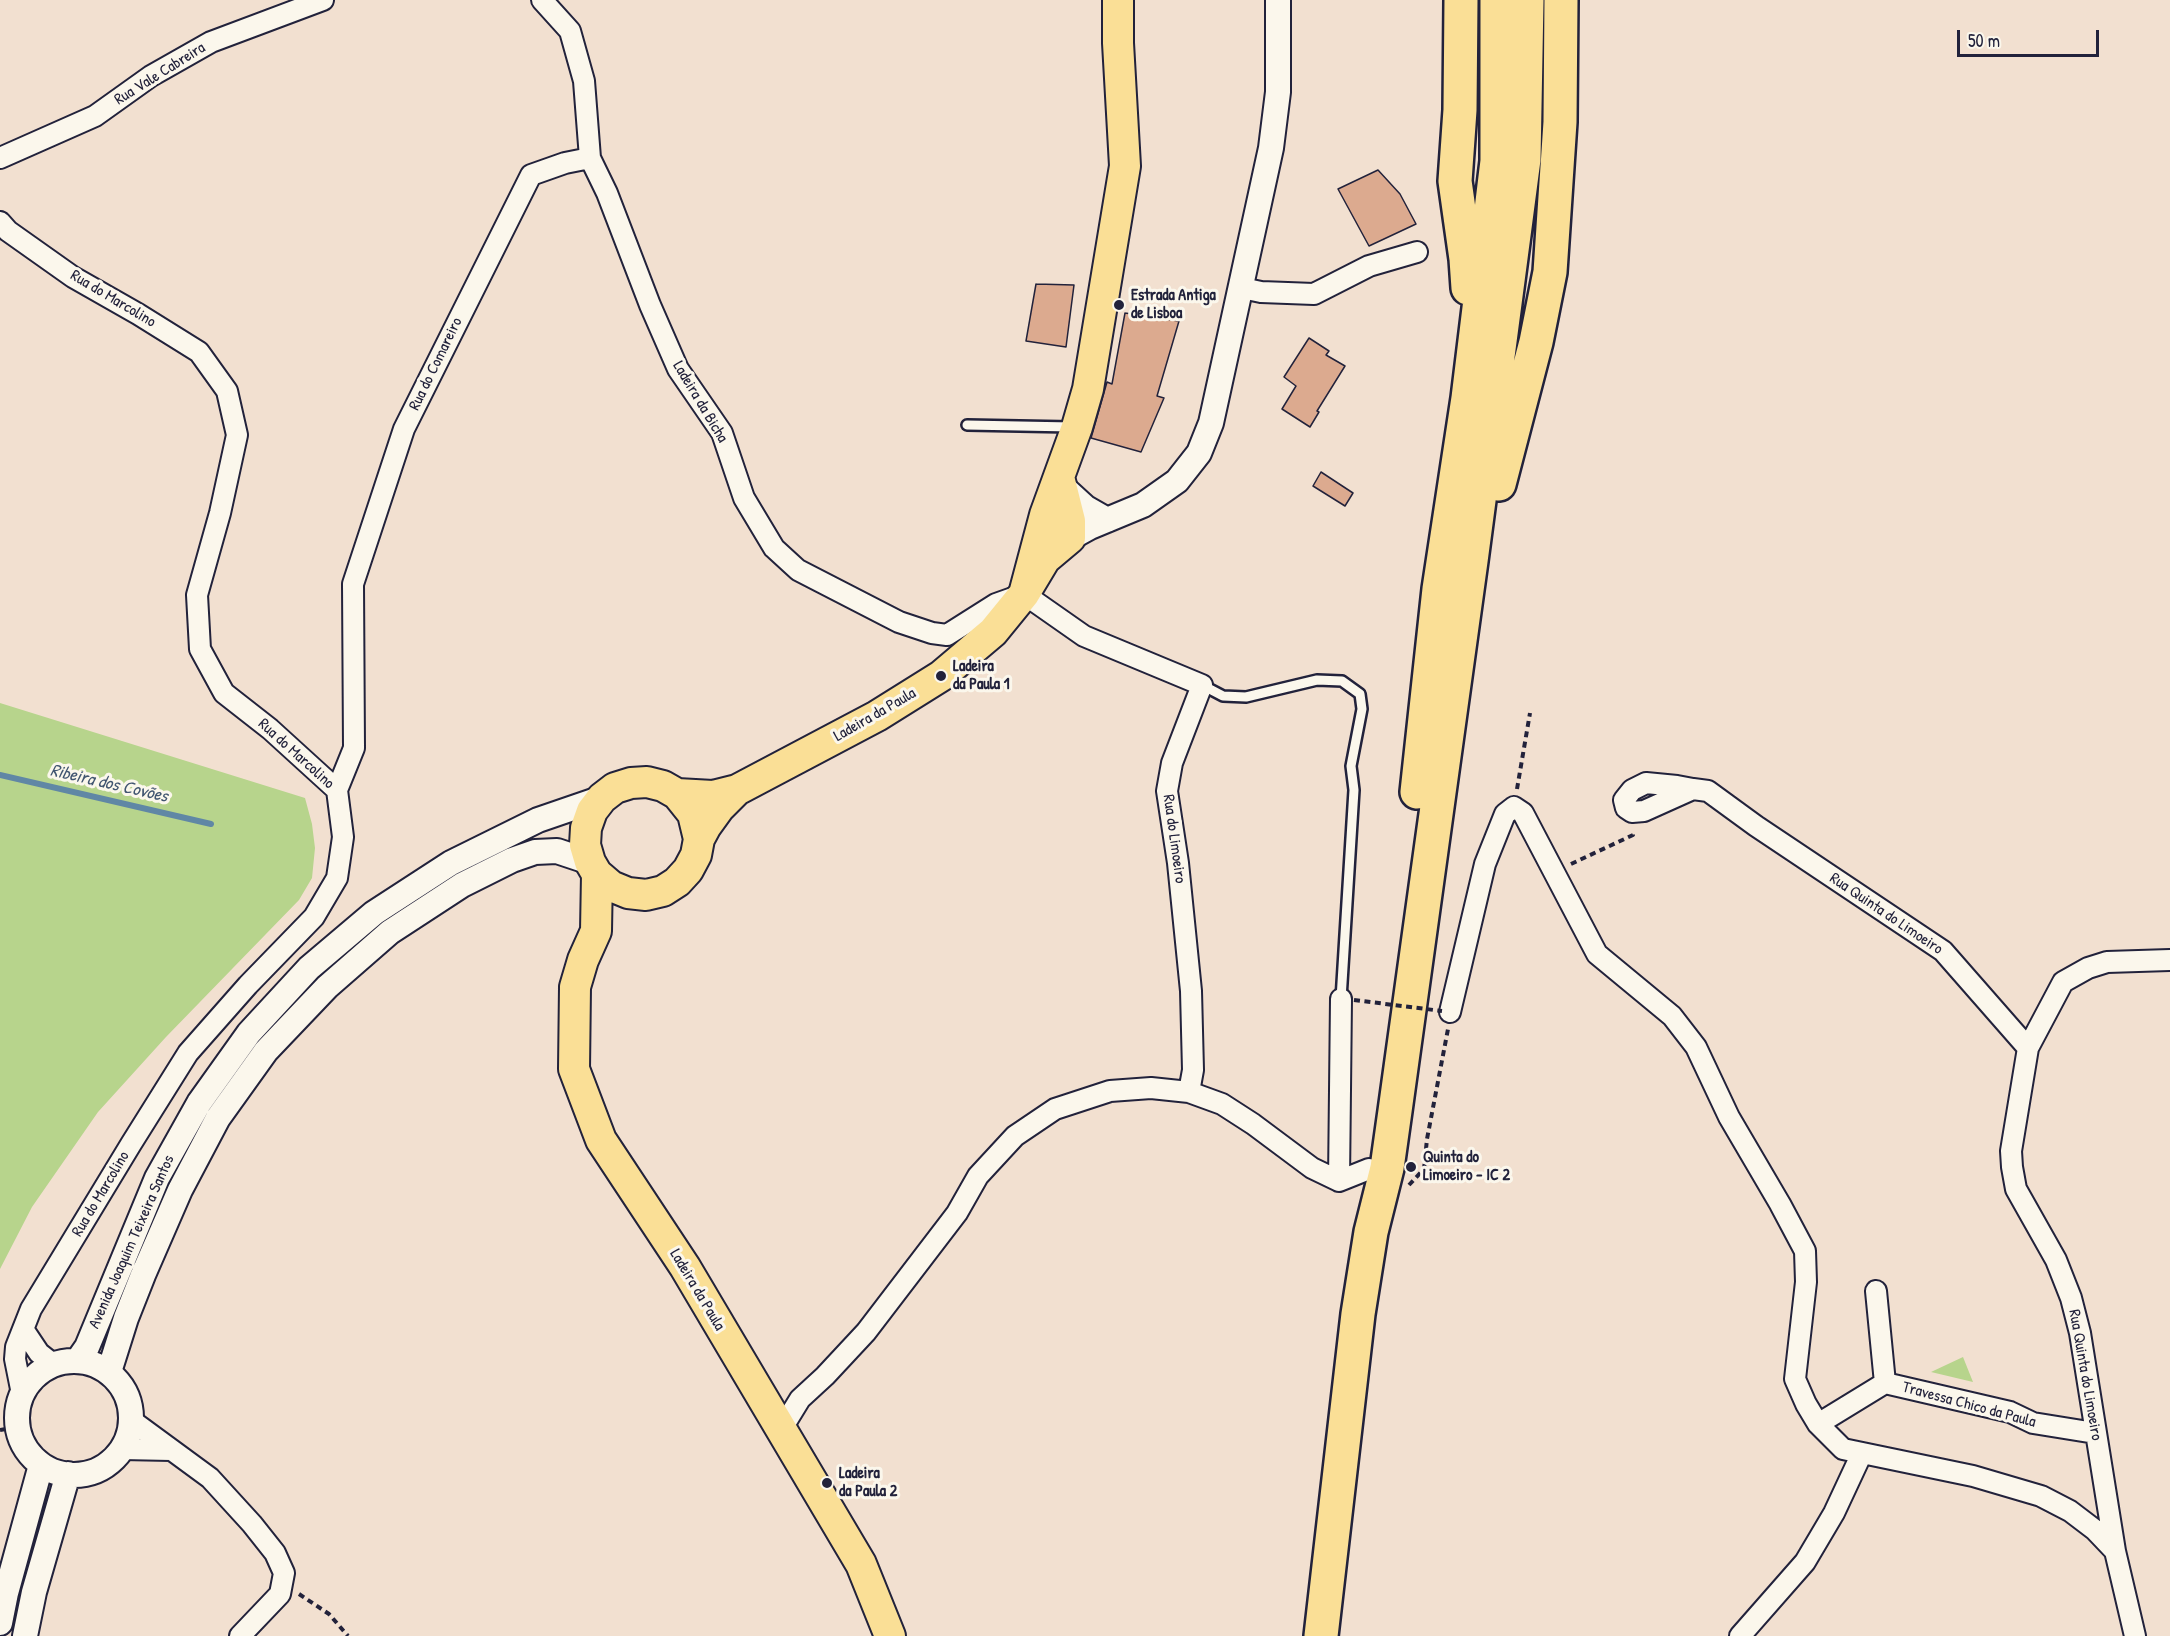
<!DOCTYPE html>
<html>
<head>
<meta charset="utf-8">
<style>
  body { margin:0 }
  #map { position:relative; width:2170px; height:1636px; overflow:hidden; background:#f2e0d0; font-family:"Patrick Hand",sans-serif }
  canvas { display:block }
  .scale { position:absolute; left:1957px; top:30px; width:142px; height:27px; box-sizing:border-box; border:3px solid #22223b; border-top:0; padding-left:8px; font-size:18px; line-height:21px; white-space:nowrap; color:#22223b; -webkit-text-stroke:4px #fbf7ec; paint-order:stroke }
</style>
</head>
<body>
<div id="map">
<canvas width="2170" height="1636"></canvas>
<div class="scale">50 m</div>
</div>
<script>
const ctx = document.querySelector('canvas').getContext('2d');
ctx.lineJoin = 'round';
function fill(path, color) { ctx.fillStyle = color; ctx.fill(path, 'evenodd'); }
const shape = rows => new Path2D(rows.map(r => 'M' + r).join(''));
function trace(path, color, width, dash) { ctx.strokeStyle = color; ctx.lineWidth = width; ctx.lineCap = dash ? 'butt' : 'round'; ctx.setLineDash(dash || []); ctx.stroke(path); }
function drawText(font, color, halo, rows, align = 'center') {
  ctx.font = font + ' "Patrick Hand",sans-serif'; ctx.lineWidth = 6; ctx.setLineDash([]); ctx.textBaseline = 'middle'; ctx.strokeStyle = halo; ctx.fillStyle = color; for (const [text, x, y, turn = 0] of rows) {
    ctx.save(); ctx.translate(x, y); ctx.rotate((+turn || 0) * Math.PI / 180); ctx.textAlign = isNaN(turn) ? turn : align; if (halo) ctx.strokeText(text, 0, 0); ctx.fillText(text, 0, 0); ctx.restore();
  }
}
fill(shape([
  [0,703,305,798,312,824,315,848,312,878,299,900,166,1037,98,1112,32,1207,0,1269],
  [1963,1357,1973,1382,1931,1372]
]), '#b7d48c');
trace(shape([
  [0,775,211,824]
]), '#6087a5', 6);
const building = shape([
  [1378,170,1400,194,1416,224,1369,246,1338,189,1378,170],
  [1036,284,1074,285,1066,347,1026,341,1036,284],
  [1125,313,1179,321,1157,396,1164,398,1141,452,1091,438,1107,382,1112,384,1125,313],
  [1309,338,1329,351,1326,355,1345,366,1317,411,1319,412,1310,427,1282,409,1296,386,1284,377,1309,338],
  [1321,472,1353,493,1345,506,1313,486,1321,472]
]);
fill(building, '#dcaa8f');
trace(building, '#22223b', 1.5);
const service = shape([
  [967,425,1072,427],
  [1202,685,1223,696,1246,697,1317,680,1342,681,1360,694,1362,709,1351,766,1354,790,1341,999]
]);
const minor = shape([
  [542,0,570,31,584,81,590,158,607,193,650,305,678,369,722,433,744,498,774,548,798,570,899,622,932,633,947,635,996,604,1024,594,1084,636,1202,685,1172,763,1167,791,1178,863,1191,991,1193,1070,1189,1092],
  [0,158,95,116,151,76,211,42,323,0],
  [0,222,8,231,73,277,138,314,199,352,227,391,237,435,220,513,197,595,200,649,224,693,270,729,337,790,343,837,337,878,314,917,248,985,188,1053,131,1144,31,1309,16,1347,15,1359,22,1394],
  [1242,288,1261,292,1314,294,1369,266,1417,252],
  [1693,789,1644,811,1632,812,1626,808,1624,800,1632,790,1646,783,1677,786,1693,789,1708,791,1756,826,1943,951,2028,1048,2011,1151,2012,1167,2016,1189,2056,1260,2071,1298,2080,1333,2115,1551,2135,1636],
  [337,790,354,748,353,584,404,429,531,175,565,163,590,158],
  [1450,1012,1485,864,1505,814,1514,807,1523,813,1597,954,1672,1016,1696,1047,1729,1117,1780,1204,1805,1251,1806,1282,1795,1379,1806,1404,1818,1424,1843,1449,1973,1476,2041,1496,2070,1511,2095,1530,2115,1551],
  [2028,1048,2063,982,2088,968,2107,962,2170,960],
  [1339,1181,1341,999],
  [1876,1291,1885,1383],
  [23,1329,39,1353,53,1364],
  [131,1420,210,1478,252,1524,275,1553,284,1573,280,1594,240,1636],
  [1818,1424,1885,1383,2010,1412,2033,1423,2095,1433],
  [781,1430,800,1399,825,1376,866,1332,957,1213,978,1176,1015,1136,1055,1109,1110,1091,1151,1088,1189,1092,1222,1104,1253,1124,1312,1168,1339,1181,1369,1169],
  [122,1449,171,1450],
  [1740,1636,1805,1562,1834,1513,1862,1453]
]);
const tertiary = shape([
  [1063,487,1086,508,1107,520],
  [1057,532,1070,538,1090,527,1143,505,1177,481,1199,453,1211,423,1271,148,1278,92,1278,0],
  [78,1360,87,1347,157,1178,199,1103,249,1033,309,968,374,913,451,863,538,820,602,798],
  '17 1418a57 57 0 1 1 114 0a57 57 0 1 1-114 0Z',
  [109,1372,126,1318,143,1275,180,1190,218,1118,266,1051,327,987,390,932,462,885,512,860,535,852,557,851,590,862],
  [0,1623,6,1593,41,1465],
  [25,1636,34,1592,68,1474]
]);
const primary = shape([
  [1024,594,1045,515,1077,427,1088,389,1125,166,1118,43,1118,0],
  [677,794,713,796,737,790,877,716,941,676,993,632,1024,594,1045,559,1070,538,1070,521,1059,477],
  [699,839,693,814,677,794,663,786,647,782,631,783,615,788,602,798,592,811,586,828,585,845,590,862,597,874,611,886,628,893,646,895,663,891,677,882,688,870,696,855,699,839,706,826,719,808,737,790],
  [597,874,596,931,583,960,575,987,574,1069,601,1140,685,1267,861,1564,890,1636]
]);
const trunk = shape([
  [1461,0,1460,110,1455,181,1466,259,1468,288],
  [1499,484,1536,342,1550,272,1560,122,1561,0],
  [1417,792,1439,589,1468,398,1497,161,1497,0],
  [1321,1636,1358,1314,1371,1232,1387,1168,1395,1111,1471,561,1524,159,1527,0]
]);
trace(service, '#22223b', 14);
trace(minor, '#22223b', 24);
trace(tertiary, '#22223b', 28);
trace(primary, '#22223b', 34);
trace(trunk, '#22223b', 38);
trace(shape([
  [1517,789,1530,713],
  [1571,864,1633,835,1633,830],
  [1409,1185,1424,1169,1427,1139,1448,1029],
  [0,1430,17,1427],
  [299,1594,329,1614,348,1636]
]), '#22223b', 4, [6, 4.5]);
trace(service, '#fbf7ec', 9);
trace(minor, '#fbf7ec', 20);
trace(tertiary, '#fbf7ec', 24);
trace(primary, '#fadf96', 30);
trace(trunk, '#fadf96', 33);
trace(shape([
  [1354,1000,1442,1011]
]), '#22223b', 4, [6, 4.5]);
for (const [x, y, r, color] of [
  [1119,305,6,"#22223b"],
  [941,676,6,"#22223b"],
  [1411,1167,6,"#22223b"],
  [827,1483,6,"#22223b"]
]) { const dot = new Path2D(); dot.arc(x, y, r, 0, 2 * Math.PI); ctx.fillStyle = color; ctx.fill(dot); trace(dot, '#fbf7ec', 2); }
drawText('16px', '#22223b', '#fbf7ec', [
  ["Rua Vale Cabreira",160,74,-32],
  ["Rua do Marcolino",113,299,31],
  ["Rua do Comareiro",436,364,-64],
  ["Ladeira da Bicha",700,402,59],
  ["Ladeira da Paula",875,715,-30],
  ["Rua do Marcolino",296,754,42],
  ["Rua do Limoeiro",1174,839,82],
  ["Rua Quinta do Limoeiro",1886,914,34],
  ["Rua do Marcolino",101,1194,-59],
  ["Avenida Joaquim Teixeira Santos",132,1242,-66],
  ["Ladeira da Paula",697,1290,59],
  ["Rua Quinta do Limoeiro",2085,1375,80],
  ["Travessa Chico da Paula",1969,1405,15]
]);
drawText('bold 16px', '#22223b', '#fbf7ec', [
  ["Estrada Antiga",1131,296],
  ["de Lisboa",1131,314],
  ["Ladeira",953,667],
  ["da Paula 1",953,685],
  ["Quinta do",1423,1158],
  ["Limoeiro - IC 2",1423,1176],
  ["Ladeira",839,1474],
  ["da Paula 2",839,1492]
], 'left');
drawText('italic 18px', '#415570', '#fbf7ec', [
  ["Ribeira dos Covões",109,784,13]
]);
</script>
</body>
</html>
